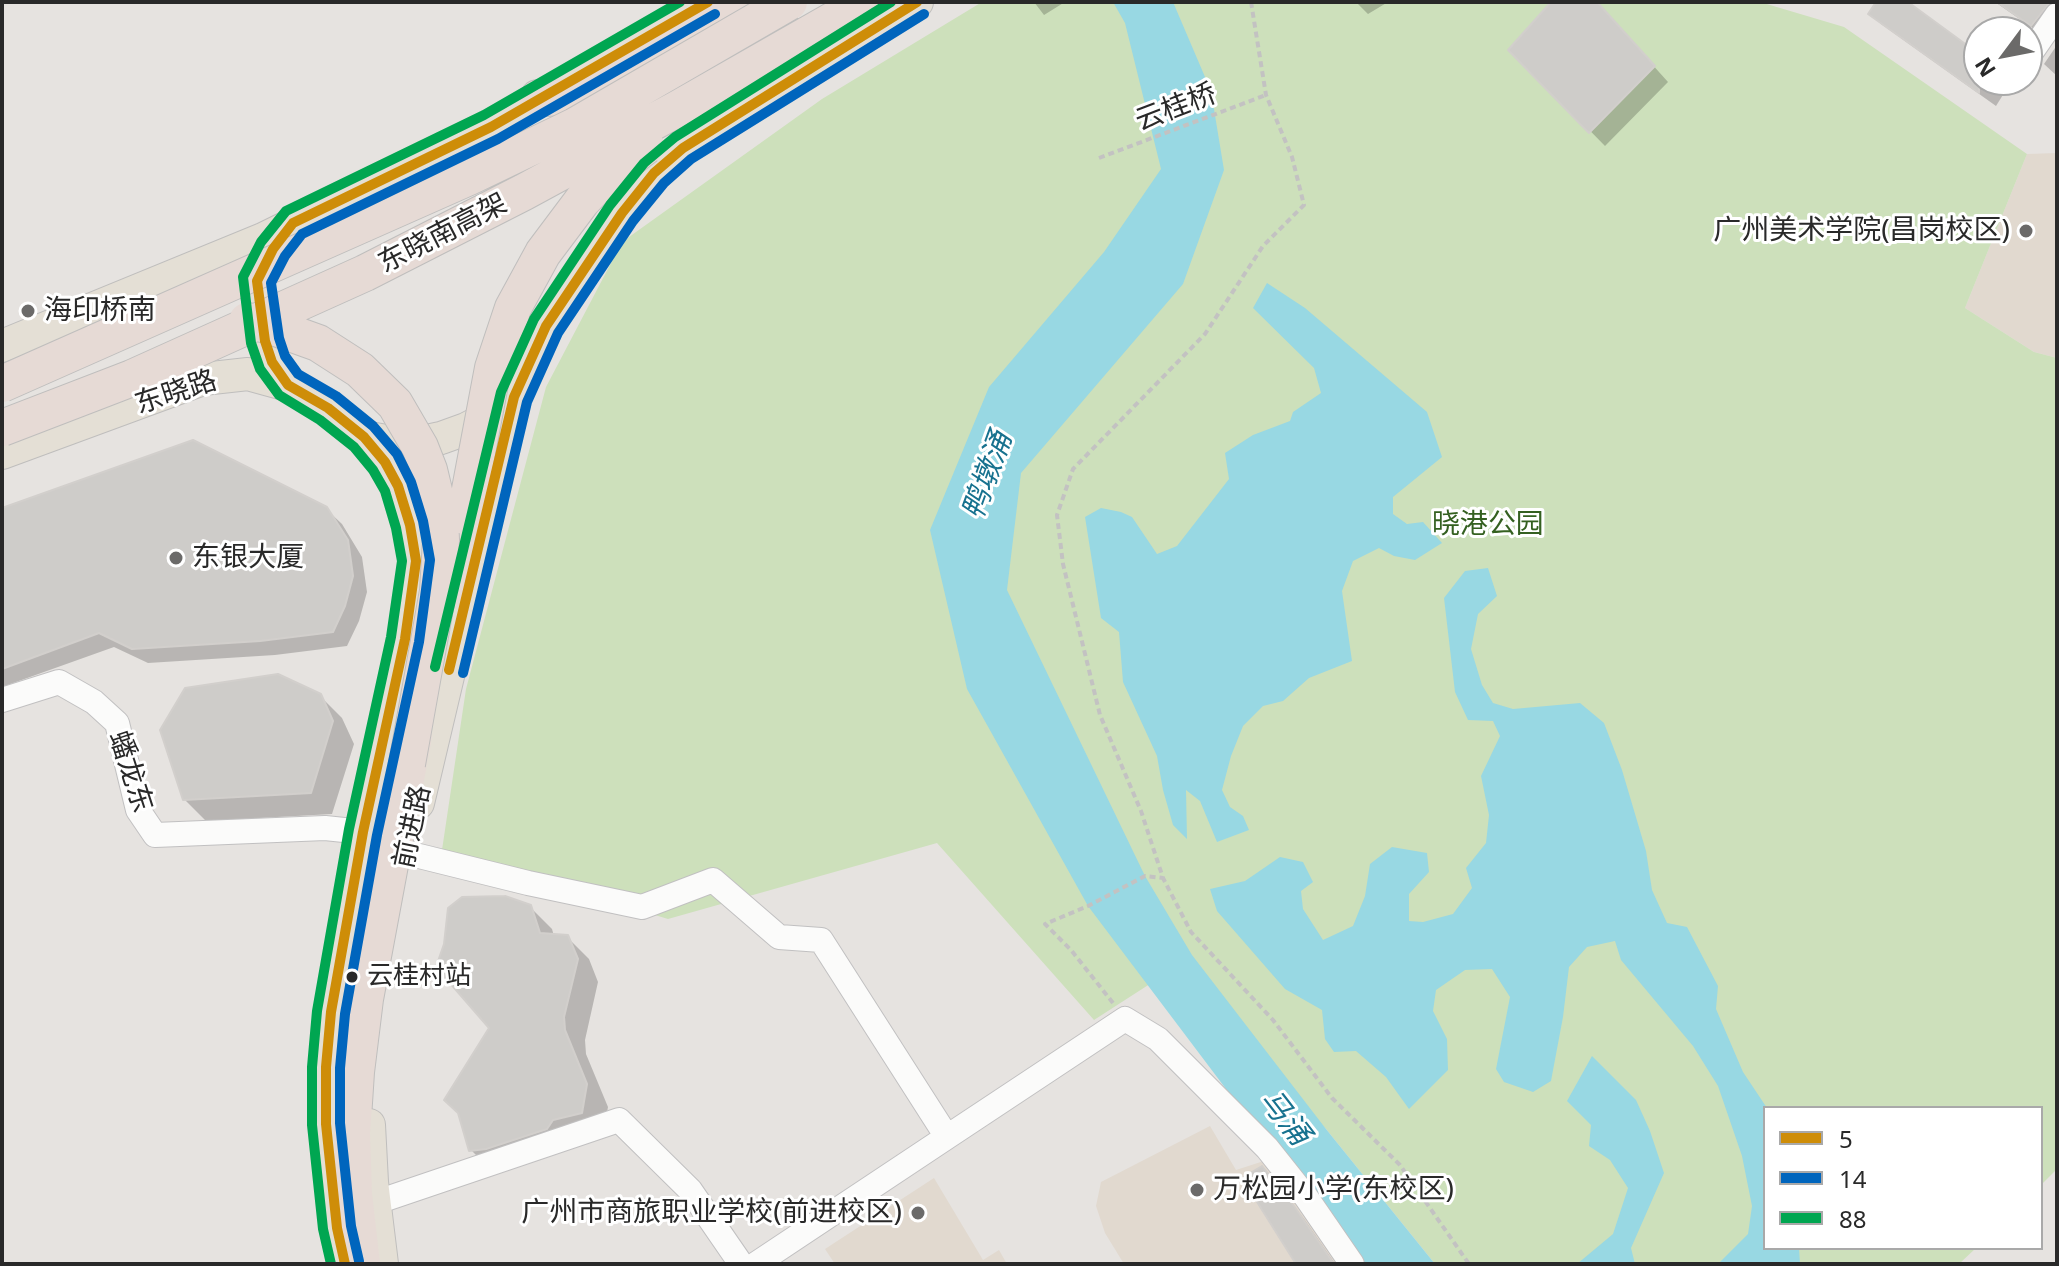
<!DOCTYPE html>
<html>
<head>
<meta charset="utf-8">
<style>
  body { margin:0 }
  #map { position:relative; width:2059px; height:1266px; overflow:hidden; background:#e6e3e0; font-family:"Noto Sans",sans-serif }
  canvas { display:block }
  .frame { position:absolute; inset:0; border:4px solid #292929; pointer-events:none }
  .legend { position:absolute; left:1763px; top:1106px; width:280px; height:144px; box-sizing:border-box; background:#fff; border:2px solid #a9a9a9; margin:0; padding:10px 14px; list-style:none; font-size:24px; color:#292929 }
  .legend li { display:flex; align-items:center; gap:16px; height:40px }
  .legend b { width:40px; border:2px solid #a9a9a9 }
  .north { position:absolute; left:1963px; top:16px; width:80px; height:80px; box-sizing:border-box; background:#fff; border:2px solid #a9a9a9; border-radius:50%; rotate:238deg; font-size:22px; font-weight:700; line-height:32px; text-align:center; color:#292929 }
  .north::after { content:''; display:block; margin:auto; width:28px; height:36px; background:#6b6a69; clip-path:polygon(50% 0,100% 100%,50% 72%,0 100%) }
</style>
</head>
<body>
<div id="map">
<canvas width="2059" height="1266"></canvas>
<div class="frame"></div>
<ul class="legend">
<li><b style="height:10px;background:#ce8d08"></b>5</li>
<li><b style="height:10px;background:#0065bd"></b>14</li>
<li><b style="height:10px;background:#00a651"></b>88</li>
</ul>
<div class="north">N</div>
</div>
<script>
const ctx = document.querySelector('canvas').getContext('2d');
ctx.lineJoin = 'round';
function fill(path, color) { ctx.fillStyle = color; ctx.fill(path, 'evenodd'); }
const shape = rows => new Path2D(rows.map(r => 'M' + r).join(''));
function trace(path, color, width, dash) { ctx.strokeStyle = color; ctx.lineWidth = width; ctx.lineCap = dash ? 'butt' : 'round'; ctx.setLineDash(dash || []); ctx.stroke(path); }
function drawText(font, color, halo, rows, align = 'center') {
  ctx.font = font + ' "Noto Sans","Noto Sans SC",sans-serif'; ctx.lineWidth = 6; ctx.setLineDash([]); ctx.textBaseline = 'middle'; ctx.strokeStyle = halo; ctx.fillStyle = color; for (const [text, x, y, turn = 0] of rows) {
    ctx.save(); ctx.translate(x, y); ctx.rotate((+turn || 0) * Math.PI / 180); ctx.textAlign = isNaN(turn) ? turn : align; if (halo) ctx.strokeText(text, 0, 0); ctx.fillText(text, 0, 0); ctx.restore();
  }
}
fill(shape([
  [2057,153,2057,358,2034,352,1965,308,2027,154],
  [1210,1126,1236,1170,1267,1160,1347,1264,1124,1264,1105,1233,1096,1206,1101,1182],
  [934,1178,983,1260,999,1250,1007,1264,835,1264,825,1249]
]), '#e1d9cf');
fill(shape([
  [982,2,1760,2,1844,27,2027,154,1965,308,2034,352,2057,358,2057,1169,2041,1185,2041,1108,1765,1108,1765,1248,1976,1248,1959,1264,1435,1264,1326,1129,1170,971,1094,1020,937,843,668,919,442,850,466,689,546,387,622,242,822,99]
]), '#cde0bb');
fill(shape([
  [1113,2,1173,2,1211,91,1224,170,1183,284,1021,473,1007,590,1145,876,1192,955,1326,1129,1435,1264,1358,1264,1088,906,967,689,930,530,989,387,1104,252,1161,169,1125,23],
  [1267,283,1305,308,1427,412,1442,457,1393,497,1393,514,1407,524,1423,522,1442,543,1415,560,1394,556,1379,548,1353,561,1342,591,1352,661,1309,678,1283,701,1263,706,1243,726,1231,756,1222,790,1230,807,1243,816,1249,830,1217,842,1200,801,1186,790,1187,839,1173,825,1163,790,1157,756,1123,682,1119,632,1101,618,1085,517,1101,508,1121,512,1132,517,1157,554,1177,546,1229,479,1225,453,1253,435,1290,421,1293,412,1321,393,1314,368,1253,308],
  [1488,568,1497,596,1478,614,1471,649,1482,685,1493,703,1513,709,1580,703,1604,723,1622,770,1646,851,1652,890,1667,923,1687,927,1718,986,1716,1009,1743,1072,1767,1108,1765,1248,1799,1248,1800,1264,1718,1264,1748,1234,1752,1206,1742,1156,1718,1086,1693,1046,1621,960,1615,941,1587,947,1569,967,1563,1017,1551,1081,1533,1092,1504,1082,1496,1069,1510,997,1492,969,1465,970,1436,990,1433,1011,1447,1039,1448,1070,1409,1109,1386,1077,1356,1051,1334,1052,1325,1039,1322,1010,1285,989,1217,911,1210,889,1245,881,1280,857,1303,862,1313,882,1301,891,1303,909,1323,940,1353,926,1365,896,1370,864,1392,847,1427,853,1429,872,1409,894,1409,921,1423,922,1453,914,1472,888,1466,868,1486,843,1489,815,1481,776,1500,736,1493,721,1468,720,1455,692,1444,598,1465,571],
  [1592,1056,1636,1100,1650,1131,1664,1173,1631,1248,1635,1264,1577,1264,1613,1234,1628,1188,1610,1160,1589,1146,1591,1125,1567,1101]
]), '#98d8e3');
fill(shape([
  [1034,2,1065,2,1044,15],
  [1356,2,1388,2,1368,14],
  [1553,2,1596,2,1668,82,1605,146,1511,50],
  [1879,2,1905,2,1979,56,1979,80,2009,80,2011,82,1996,106,1881,24,1870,14],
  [1995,2,2057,2,2057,19,2044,36],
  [2057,45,2057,76,2044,64],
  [326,509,342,524,362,557,367,592,359,621,347,646,275,655,148,663,114,647,2,687,2,511],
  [320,696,342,718,354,744,332,814,206,821,184,799],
  [530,907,552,929,554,936,567,937,589,959,598,982,585,1040,586,1054,608,1107,603,1134,492,1171,471,1150,492,1028],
  [1273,1179,1304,1219,1335,1264,1299,1264]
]), '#0003');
const building = shape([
  [1551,2,1597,2,1655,66,1589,133,1508,50,1551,2],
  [1876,2,1908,2,1979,54,1979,93,1868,14,1876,2],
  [1997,2,2050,2,2031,26,1997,2],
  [193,440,327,507,348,540,353,576,345,606,333,632,260,641,132,649,99,633,2,669,2,508,193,440],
  [278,674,321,694,333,721,311,793,183,800,160,730,185,688,278,674],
  [505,896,531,905,540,933,568,935,578,959,564,1017,565,1030,587,1084,582,1113,553,1120,547,1129,486,1149,469,1151,458,1113,444,1100,489,1028,436,967,444,944,448,908,462,897,505,896],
  [1262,1166,1294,1206,1334,1264,1296,1264,1242,1178,1262,1166]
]);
fill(building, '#ceccc9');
trace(building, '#d2cfcc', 2);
const minor = shape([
  [2028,57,2057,15],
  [2,700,59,682,94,702,117,723,138,810,155,835,325,828,363,832],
  [407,853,528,883,642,907,713,880,779,937,821,940,947,1137,1125,1019,1158,1039,1267,1148,1306,1197,1352,1264],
  [374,1203,619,1120,690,1190,741,1264],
  [756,1264,947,1137]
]);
const major = shape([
  [271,251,257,281,258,301,265,341,272,362,288,385],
  [2,346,263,239,491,127,708,2],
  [2,453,203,379,248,374,288,385,328,408,364,437,408,445,441,438,466,429,497,413,514,397,546,326,622,213,654,173,683,148,725,121,917,2],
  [418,803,514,397],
  [369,1125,372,1182,382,1264],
  [345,1264,337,1228,326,1124,326,1067,331,1012,363,832,405,639,416,561,410,525,398,486,385,462,364,437]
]);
const highway = shape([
  [538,98,580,97,744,2],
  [447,593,465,516],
  [362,1264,354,1194,352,1133,356,1072,365,999,414,736]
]);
trace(minor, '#c1c0c1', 26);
trace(major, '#bfbebd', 34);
trace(highway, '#bfbebd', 38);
trace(shape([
  [1251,2,1266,95,1292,157,1304,205,1263,246,1205,334,1073,469,1057,515,1063,564,1100,715,1141,811,1163,878,1191,932,1273,1020,1332,1098,1400,1165,1469,1264],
  [1099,158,1266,95],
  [1113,1003,1071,950,1045,924,1088,906,1145,876,1163,878]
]), '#c3c2c2', 4, [6, 4]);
trace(minor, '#fbfbfa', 24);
trace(major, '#e4dfd5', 32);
trace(highway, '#e6dad5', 36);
const highwayBridge = shape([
  [247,321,268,325,318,343,360,370,395,404,420,447,429,470,440,516,441,540,438,591,407,764],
  [2,384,469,177,575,126,789,2],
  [2,428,132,378,365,273,524,192,679,108,865,2],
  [465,516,493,368,513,308,543,253,582,201,602,180,646,146]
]);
trace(highwayBridge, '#bfbebd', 38, []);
trace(highwayBridge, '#e6dad5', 36);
trace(shape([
  [449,670,514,397,546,326,622,213,654,173,683,148,917,2],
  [345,1264,337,1228,326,1124,326,1067,331,1012,363,832,405,639,416,561,410,525,398,486,385,462,364,437,328,408,288,385,272,362,265,341,257,281,273,249,293,223,491,127,708,2]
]), '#ce8d08', 10);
trace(shape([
  [463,673,527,402,558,333,633,221,664,183,691,159,924,14],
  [359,1261,351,1226,340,1123,340,1068,345,1014,377,835,419,642,430,560,423,521,411,482,397,454,373,426,336,396,298,374,285,356,279,338,271,283,285,256,302,234,498,139,715,14]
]), '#0065bd', 10);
trace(shape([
  [435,667,501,392,534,319,610,205,644,163,675,137,891,2],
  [331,1264,323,1229,312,1125,312,1067,317,1011,349,829,391,637,402,561,396,528,385,491,373,470,354,447,320,420,279,395,260,369,251,343,243,277,261,242,286,211,484,115,680,2]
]), '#00a651', 10);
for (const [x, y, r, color] of [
  [2026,231,8,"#6b6a69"],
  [28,311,8,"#6b6a69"],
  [176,558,8,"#6b6a69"],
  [352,977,7,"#292929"],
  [1197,1190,8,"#6b6a69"],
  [918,1213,8,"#6b6a69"]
]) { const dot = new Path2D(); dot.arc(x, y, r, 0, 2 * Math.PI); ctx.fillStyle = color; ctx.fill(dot); trace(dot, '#fff', 3); }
drawText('26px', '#292929', '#fff', [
  ["云桂村站",367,977]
], 'left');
drawText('28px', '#292929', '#fff', [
  ["云桂桥",1176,108,-21],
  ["东晓南高架",443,234,-27],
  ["东晓路",176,393,-18],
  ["蟠龙东",130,772,72],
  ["前进路",413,827,-78]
]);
drawText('28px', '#292929', '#fff', [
  ["广州美术学院(昌岗校区)",2010,231,"right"],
  ["海印桥南",44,311],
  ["东银大厦",192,558],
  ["万松园小学(东校区)",1213,1190],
  ["广州市商旅职业学校(前进校区)",902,1213,"right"]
], 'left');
drawText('28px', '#346020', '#fff', [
  ["晓港公园",1488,525]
]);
drawText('italic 30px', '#18728f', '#fff', [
  ["鸭墩涌",988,476,-70],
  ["马涌",1284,1118,52]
]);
</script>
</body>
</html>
